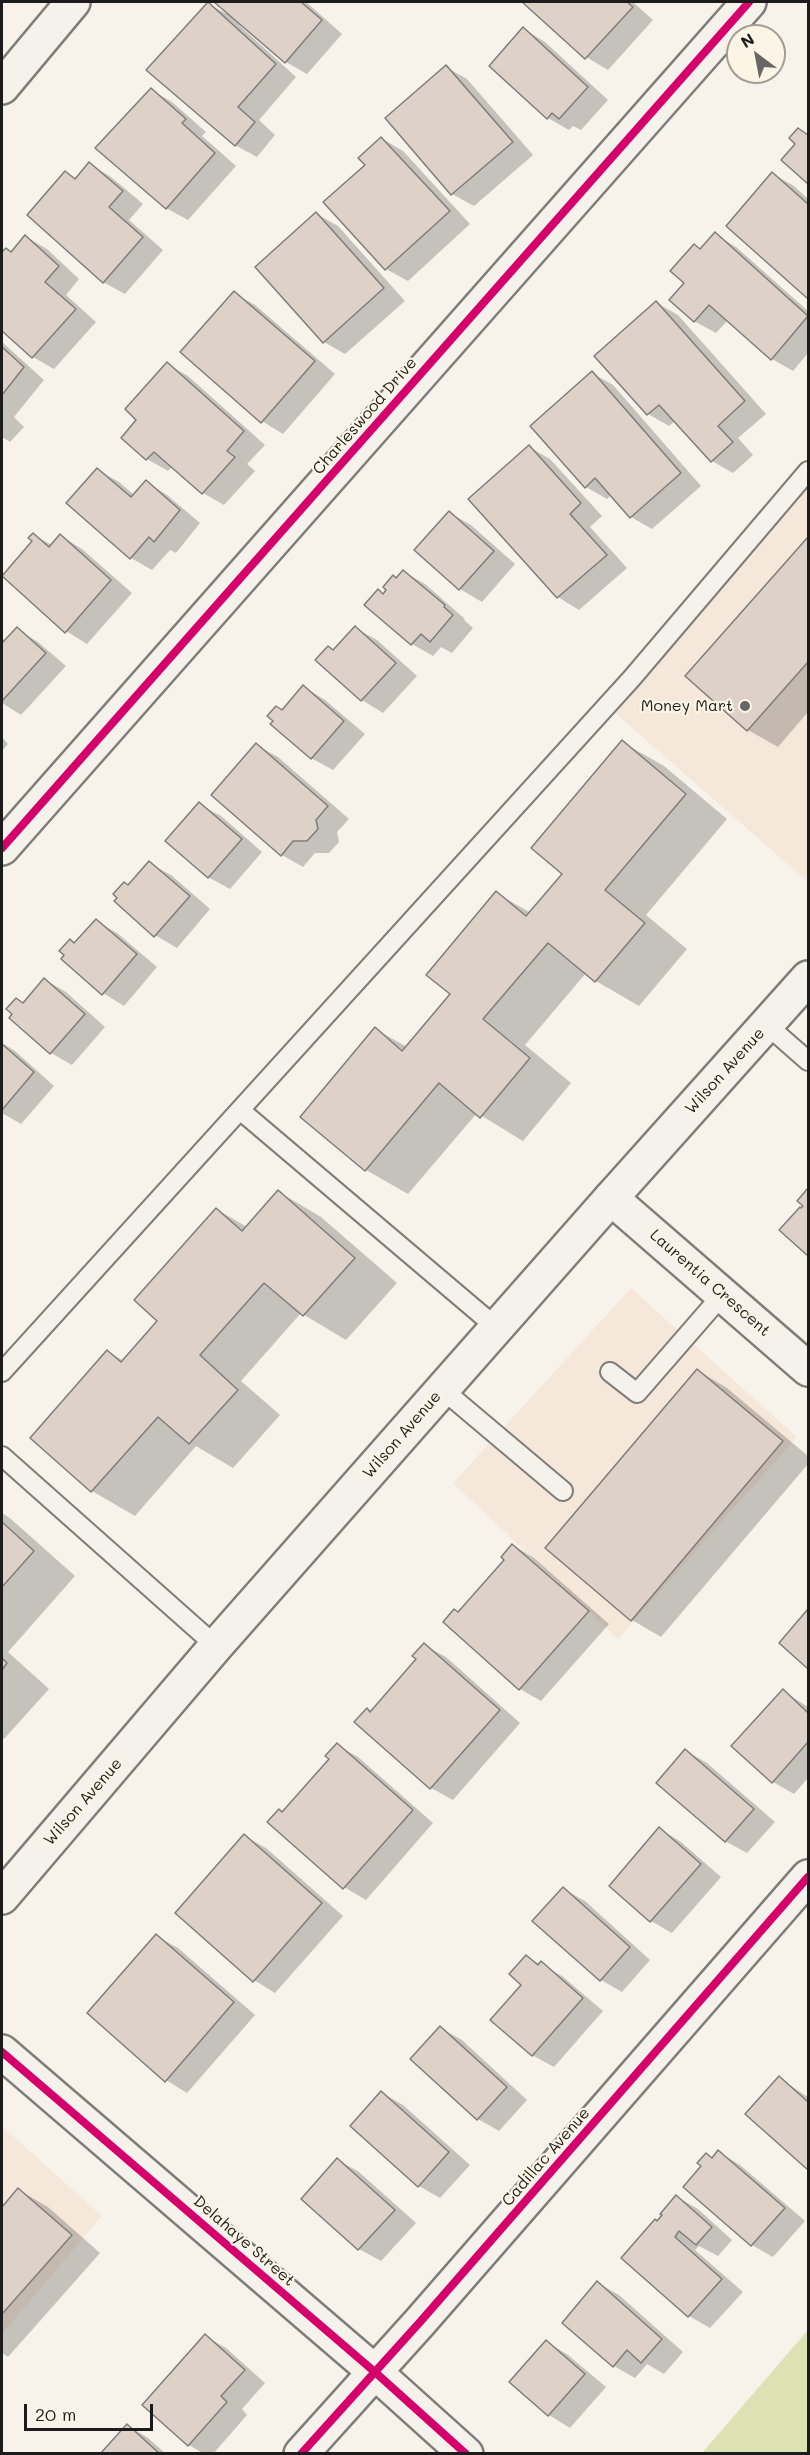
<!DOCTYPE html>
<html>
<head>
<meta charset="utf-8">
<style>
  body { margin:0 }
  #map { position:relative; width:810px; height:2455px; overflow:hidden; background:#f7f3ea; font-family:Mali,sans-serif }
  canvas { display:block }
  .frame { position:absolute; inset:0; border:3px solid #1c1c1c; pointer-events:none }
  .north { position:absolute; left:726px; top:24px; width:60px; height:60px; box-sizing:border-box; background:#fcf5e5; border:2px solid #a29e95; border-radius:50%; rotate:328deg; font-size:16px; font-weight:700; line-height:24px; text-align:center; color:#1c1c1c }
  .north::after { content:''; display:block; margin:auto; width:21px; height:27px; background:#696764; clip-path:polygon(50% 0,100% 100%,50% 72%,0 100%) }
  .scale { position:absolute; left:24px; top:2404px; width:129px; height:27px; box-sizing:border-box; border:3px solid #1c1c1c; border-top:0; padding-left:8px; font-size:18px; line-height:21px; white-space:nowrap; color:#1c1c1c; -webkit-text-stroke:4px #fcf5e5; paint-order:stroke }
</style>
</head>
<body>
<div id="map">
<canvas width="810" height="2455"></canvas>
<div class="frame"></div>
<div class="north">N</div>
<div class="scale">20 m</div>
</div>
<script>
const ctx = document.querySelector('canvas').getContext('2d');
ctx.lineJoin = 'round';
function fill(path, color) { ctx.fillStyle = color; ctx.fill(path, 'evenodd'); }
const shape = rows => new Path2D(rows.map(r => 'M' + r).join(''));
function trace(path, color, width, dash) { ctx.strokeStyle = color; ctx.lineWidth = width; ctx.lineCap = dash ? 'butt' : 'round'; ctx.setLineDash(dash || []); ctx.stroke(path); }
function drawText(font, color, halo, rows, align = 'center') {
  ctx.font = font + ' Mali,sans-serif'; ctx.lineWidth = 4.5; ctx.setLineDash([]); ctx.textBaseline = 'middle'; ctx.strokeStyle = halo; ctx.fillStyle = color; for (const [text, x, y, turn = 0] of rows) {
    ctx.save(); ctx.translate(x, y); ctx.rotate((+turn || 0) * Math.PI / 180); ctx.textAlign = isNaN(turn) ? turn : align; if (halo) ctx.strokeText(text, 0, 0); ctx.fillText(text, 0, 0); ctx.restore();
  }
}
fill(shape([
  [808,479,808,882,606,705],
  [631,1288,797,1437,618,1639,453,1483],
  [2,2126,102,2216,2,2334]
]), '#f5e8da');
fill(shape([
  [808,2330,808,2453,702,2453]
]), '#dde2b4');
fill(shape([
  [216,2,306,2,342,34,307,74,286,62,241,23,239,25,296,77,259,120,275,135,257,157,235,145,208,4,235,18],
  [525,2,633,2,653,20,608,70,586,57],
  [524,29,545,42,608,100,581,130,573,126,569,130,548,118],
  [446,67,467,79,533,155,474,206,452,194,387,119],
  [151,90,172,102,206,132,202,136,236,166,188,220,166,208],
  [799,130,808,136,808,182,784,159,797,144],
  [381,138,403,151,470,224,408,281,386,269,325,202,367,165],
  [90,164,111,177,143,204,129,220,163,250,125,294,103,282,76,180],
  [773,174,794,186,808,199,808,297,728,226],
  [317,214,338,226,405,301,345,354,324,342],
  [715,234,736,247,808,311,808,353,793,371,772,359,728,320,716,333,694,321,686,283,701,250],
  [26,237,47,249,79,279,66,295,96,322,54,369,33,357,2,329,2,255,6,250,12,253],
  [234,293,255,305,335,374,283,434,262,421],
  [657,303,678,315,766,414,738,438,753,455,733,473,712,461,675,421,669,426,648,414],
  [2,342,44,380,14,417,24,427,10,442,2,437],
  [167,364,188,376,265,445,247,464,255,471,224,505,203,493,173,466,168,471,147,459,138,420],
  [592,373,613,385,701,486,652,529,631,517,611,495,607,499,586,487],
  [529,447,550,459,602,516,590,527,627,568,579,610,558,597,470,499],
  [98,470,119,482,134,495,146,482,167,495,200,523,176,553,170,550,152,570,131,558],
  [450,513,471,525,515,564,482,602,460,589,416,550],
  [33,535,52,545,61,536,82,549,132,593,87,644,66,631],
  [808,540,808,712,778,747,748,730,687,675],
  [404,572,425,584,465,619,464,620,473,628,452,653,441,647,433,656,412,644,397,579],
  [355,628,377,640,417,676,383,713,362,700,317,660,334,651],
  [17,629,38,642,66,666,21,715,2,703,2,638,6,642],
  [304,687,325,700,365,734,333,770,311,758],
  [2,737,8,744,2,751],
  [622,742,664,766,727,819,646,915,687,949,639,1006,596,981,586,973,525,1045,571,1083,523,1141,477,1113,408,1194,366,1170,375,1029,407,1047,452,994,496,893,531,913,564,874],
  [256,745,278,757,349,819,337,832,339,842,329,853,315,853,303,867,282,855],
  [199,804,221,816,262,852,230,889,208,877],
  [149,863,171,875,210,909,177,948,155,935,129,886],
  [96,921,117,933,157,967,124,1006,103,993,75,944],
  [45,980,66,992,105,1027,72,1065,51,1053,24,1004],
  [2,1043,15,1051,54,1086,21,1124,2,1113],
  [808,1191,808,1254,782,1230,801,1208,807,1207,799,1201],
  [279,1192,321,1217,397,1283,346,1340,301,1313,241,1381,280,1415,233,1468,196,1446,135,1516,92,1491,32,1438,108,1352,124,1361,159,1321,216,1209,247,1227],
  [697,1370,727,1388,808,1456,808,1464,661,1637,632,1620],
  [2,1513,11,1519,75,1576,8,1652,49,1689,4,1739,2,1738],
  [513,1545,534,1558,609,1624,541,1701,520,1689,458,1614,506,1560],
  [808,1612,808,1667,781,1643],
  [424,1645,446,1657,520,1723,453,1800,431,1788,357,1722,371,1713,418,1659],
  [783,1691,808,1707,808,1778,794,1794,773,1782],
  [337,1745,358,1757,433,1823,366,1900,344,1887,283,1813,331,1759],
  [686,1751,707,1763,775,1822,747,1853,725,1841],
  [660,1829,681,1842,721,1877,672,1933,651,1921,611,1886],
  [244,1836,266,1848,343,1916,275,1993,254,1980],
  [563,1889,585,1901,650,1960,622,1992,601,1980],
  [156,1936,178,1948,255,2015,187,2093,166,2080],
  [527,1957,562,1976,603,2011,554,2067,532,2055,523,1984],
  [440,2028,462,2040,527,2100,499,2131,478,2119,412,2059],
  [779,2078,808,2097,808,2168,747,2114],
  [382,2093,403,2105,470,2165,440,2198,419,2186],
  [719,2152,740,2165,805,2221,773,2257,752,2245,713,2159],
  [338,2160,359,2172,416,2223,381,2261,359,2249,304,2199],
  [19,2190,48,2207,100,2253,8,2357,2,2353,2,2209],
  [677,2197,698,2209,732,2240,718,2256,699,2246,695,2250,743,2292,710,2328,689,2316,623,2257,658,2222],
  [598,2283,619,2295,683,2352,664,2374,647,2364,635,2378,614,2366],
  [205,2336,226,2348,265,2383,242,2409,247,2415,213,2454,204,2454,189,2445],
  [547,2342,568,2355,606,2387,570,2428,549,2415,511,2382],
  [127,2425,148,2438,166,2454,102,2454]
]), '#0003');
const building = shape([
  [208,2,276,64,238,107,255,122,235,146,146,70,208,2],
  [214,2,301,2,322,20,285,63,214,2],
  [522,2,627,2,633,7,585,59,522,2],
  [523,27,588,87,559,119,552,113,547,119,489,66,523,27],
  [446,65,513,142,451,195,385,118,446,65],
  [151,88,186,119,182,123,215,153,166,209,95,148,151,88],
  [798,128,808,135,808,184,781,160,795,144,789,138,798,128],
  [381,137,450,211,385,270,323,202,365,165,358,158,381,137],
  [89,162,123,191,109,207,143,237,103,283,27,215,65,171,75,179,89,162],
  [772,172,808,204,808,299,726,226,772,172],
  [316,212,384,288,323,343,255,267,316,212],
  [715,232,808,316,771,360,709,305,694,322,669,300,684,283,670,271,694,244,700,249,715,232],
  [25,235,59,266,45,282,76,309,32,358,2,331,2,252,6,248,11,252,25,235],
  [234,291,315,361,261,423,180,352,234,291],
  [656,301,745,401,718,426,733,442,711,462,659,405,647,415,594,356,656,301],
  [2,347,24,367,2,395,2,347],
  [167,362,244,431,227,451,235,457,202,494,154,452,146,460,121,438,136,420,125,409,167,362],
  [592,371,681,473,630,518,595,478,585,488,530,426,592,371],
  [529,445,581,503,570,514,607,555,557,598,468,499,529,445],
  [97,468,131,497,146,480,180,510,154,542,149,537,130,559,66,503,97,468],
  [449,511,494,551,459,590,414,550,449,511],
  [33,533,49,547,60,534,111,580,65,633,2,576,32,541,28,538,33,533],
  [808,537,808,662,747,731,685,676,808,537],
  [403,570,445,605,444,607,453,615,430,642,421,634,411,645,364,605,378,589,383,594,386,590,383,587,393,575,396,578,403,570],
  [355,626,396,663,361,701,315,660,328,646,333,650,355,626],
  [17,627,46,653,2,701,2,643,17,627],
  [303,685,344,721,311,759,270,724,273,721,267,716,276,706,282,710,303,685],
  [622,740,686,794,605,890,645,923,595,982,548,943,483,1019,530,1058,480,1118,439,1083,365,1171,300,1117,375,1027,402,1051,450,994,426,975,496,891,526,916,562,874,531,848,622,740],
  [256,743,328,806,316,820,318,829,307,841,293,841,281,856,211,795,256,743],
  [199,802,242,839,208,878,165,841,199,802],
  [149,861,190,896,154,937,114,901,117,898,113,894,124,882,128,885,149,861],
  [96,919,137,954,102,995,61,959,64,955,59,951,70,939,74,943,96,919],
  [44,978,85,1014,50,1054,9,1018,12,1014,6,1009,16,998,23,1003,44,978],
  [2,1044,34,1072,2,1110,2,1044],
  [808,1188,808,1256,779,1230,800,1207,801,1208,803,1206,797,1201,808,1188],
  [278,1190,355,1258,303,1316,264,1283,200,1355,238,1390,189,1444,158,1417,91,1492,30,1438,107,1350,121,1362,157,1321,134,1300,216,1208,242,1231,278,1190],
  [697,1369,783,1441,631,1621,545,1548,697,1369],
  [2,1522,34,1551,2,1587,2,1522],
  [512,1544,589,1611,519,1690,443,1622,454,1609,458,1612,504,1560,501,1557,512,1544],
  [808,1609,808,1669,779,1643,808,1609],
  [424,1643,500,1710,430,1789,354,1722,367,1708,370,1712,416,1659,412,1656,424,1643],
  [2,1658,7,1663,2,1670,2,1658],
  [783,1689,808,1713,808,1742,772,1783,731,1746,783,1689],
  [337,1743,413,1810,343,1889,267,1822,279,1809,282,1812,329,1759,325,1756,337,1743],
  [685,1749,754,1809,725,1842,656,1783,685,1749],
  [659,1827,701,1864,650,1922,609,1886,659,1827],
  [244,1834,322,1903,253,1982,175,1913,244,1834],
  [563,1887,630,1947,600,1981,532,1921,563,1887],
  [156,1934,234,2002,165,2082,87,2013,156,1934],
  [526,1955,538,1965,541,1961,583,1998,532,2056,490,2020,521,1985,509,1974,526,1955],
  [440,2026,507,2087,477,2120,410,2059,440,2026],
  [779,2076,808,2102,808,2170,745,2114,779,2076],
  [381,2091,449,2152,418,2187,350,2126,381,2091],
  [718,2150,785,2208,751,2246,683,2187,701,2166,697,2163,706,2153,712,2158,718,2150],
  [337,2158,395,2210,358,2250,301,2199,337,2158],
  [18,2188,72,2235,2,2314,2,2207,18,2188],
  [676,2195,712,2227,696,2245,679,2231,675,2237,722,2279,688,2317,621,2258,655,2219,657,2221,662,2215,660,2214,676,2195],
  [597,2281,662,2339,641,2363,627,2350,613,2367,562,2323,597,2281],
  [205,2334,245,2370,221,2396,227,2402,188,2446,142,2405,205,2334],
  [546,2340,585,2374,548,2416,509,2382,546,2340],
  [127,2424,160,2454,100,2454,127,2424]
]);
fill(building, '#ddd1c8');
trace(building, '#7f7d79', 1.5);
const service = shape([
  [767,1025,808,1061],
  [240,1110,497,1328],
  [2,1372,632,678,808,471],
  [610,1372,637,1393,723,1294],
  [442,1389,563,1491],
  [2,1456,216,1646]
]);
const minor = shape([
  [2,87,73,2],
  [2,848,749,2],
  [611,1198,808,1369],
  [2,2052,376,2373,466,2454],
  [301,2454,420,2322,808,1877]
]);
const secondary = shape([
  [2,1897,216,1646,611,1198,808,978]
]);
trace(service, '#7f7d79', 22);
trace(minor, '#7f7d79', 38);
trace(secondary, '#7f7d79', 38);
trace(service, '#f5f2ec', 18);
trace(minor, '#f5f2ec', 33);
trace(secondary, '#f5f2ec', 33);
trace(shape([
  [2,848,749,2],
  [2,2052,376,2373,466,2454],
  [301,2454,420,2322,808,1877]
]), '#d6006c', 8);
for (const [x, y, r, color] of [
  [745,706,6,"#696764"]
]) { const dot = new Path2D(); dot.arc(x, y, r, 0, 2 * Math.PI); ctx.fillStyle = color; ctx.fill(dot); trace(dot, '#fcf5e5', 2); }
drawText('16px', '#1c1c1c', '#fcf5e5', [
  ["Charleswood Drive",365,416,-49],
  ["Wilson Avenue",725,1071,-48],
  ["Laurentia Crescent",710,1283,41],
  ["Wilson Avenue",402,1435,-49],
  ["Wilson Avenue",83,1802,-49],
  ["Cadillac Avenue",546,2157,-49],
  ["Delahaye Street",244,2241,41]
]);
drawText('16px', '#1c1c1c', '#fcf5e5', [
  ["Money Mart",733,706]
], 'right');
</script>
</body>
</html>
